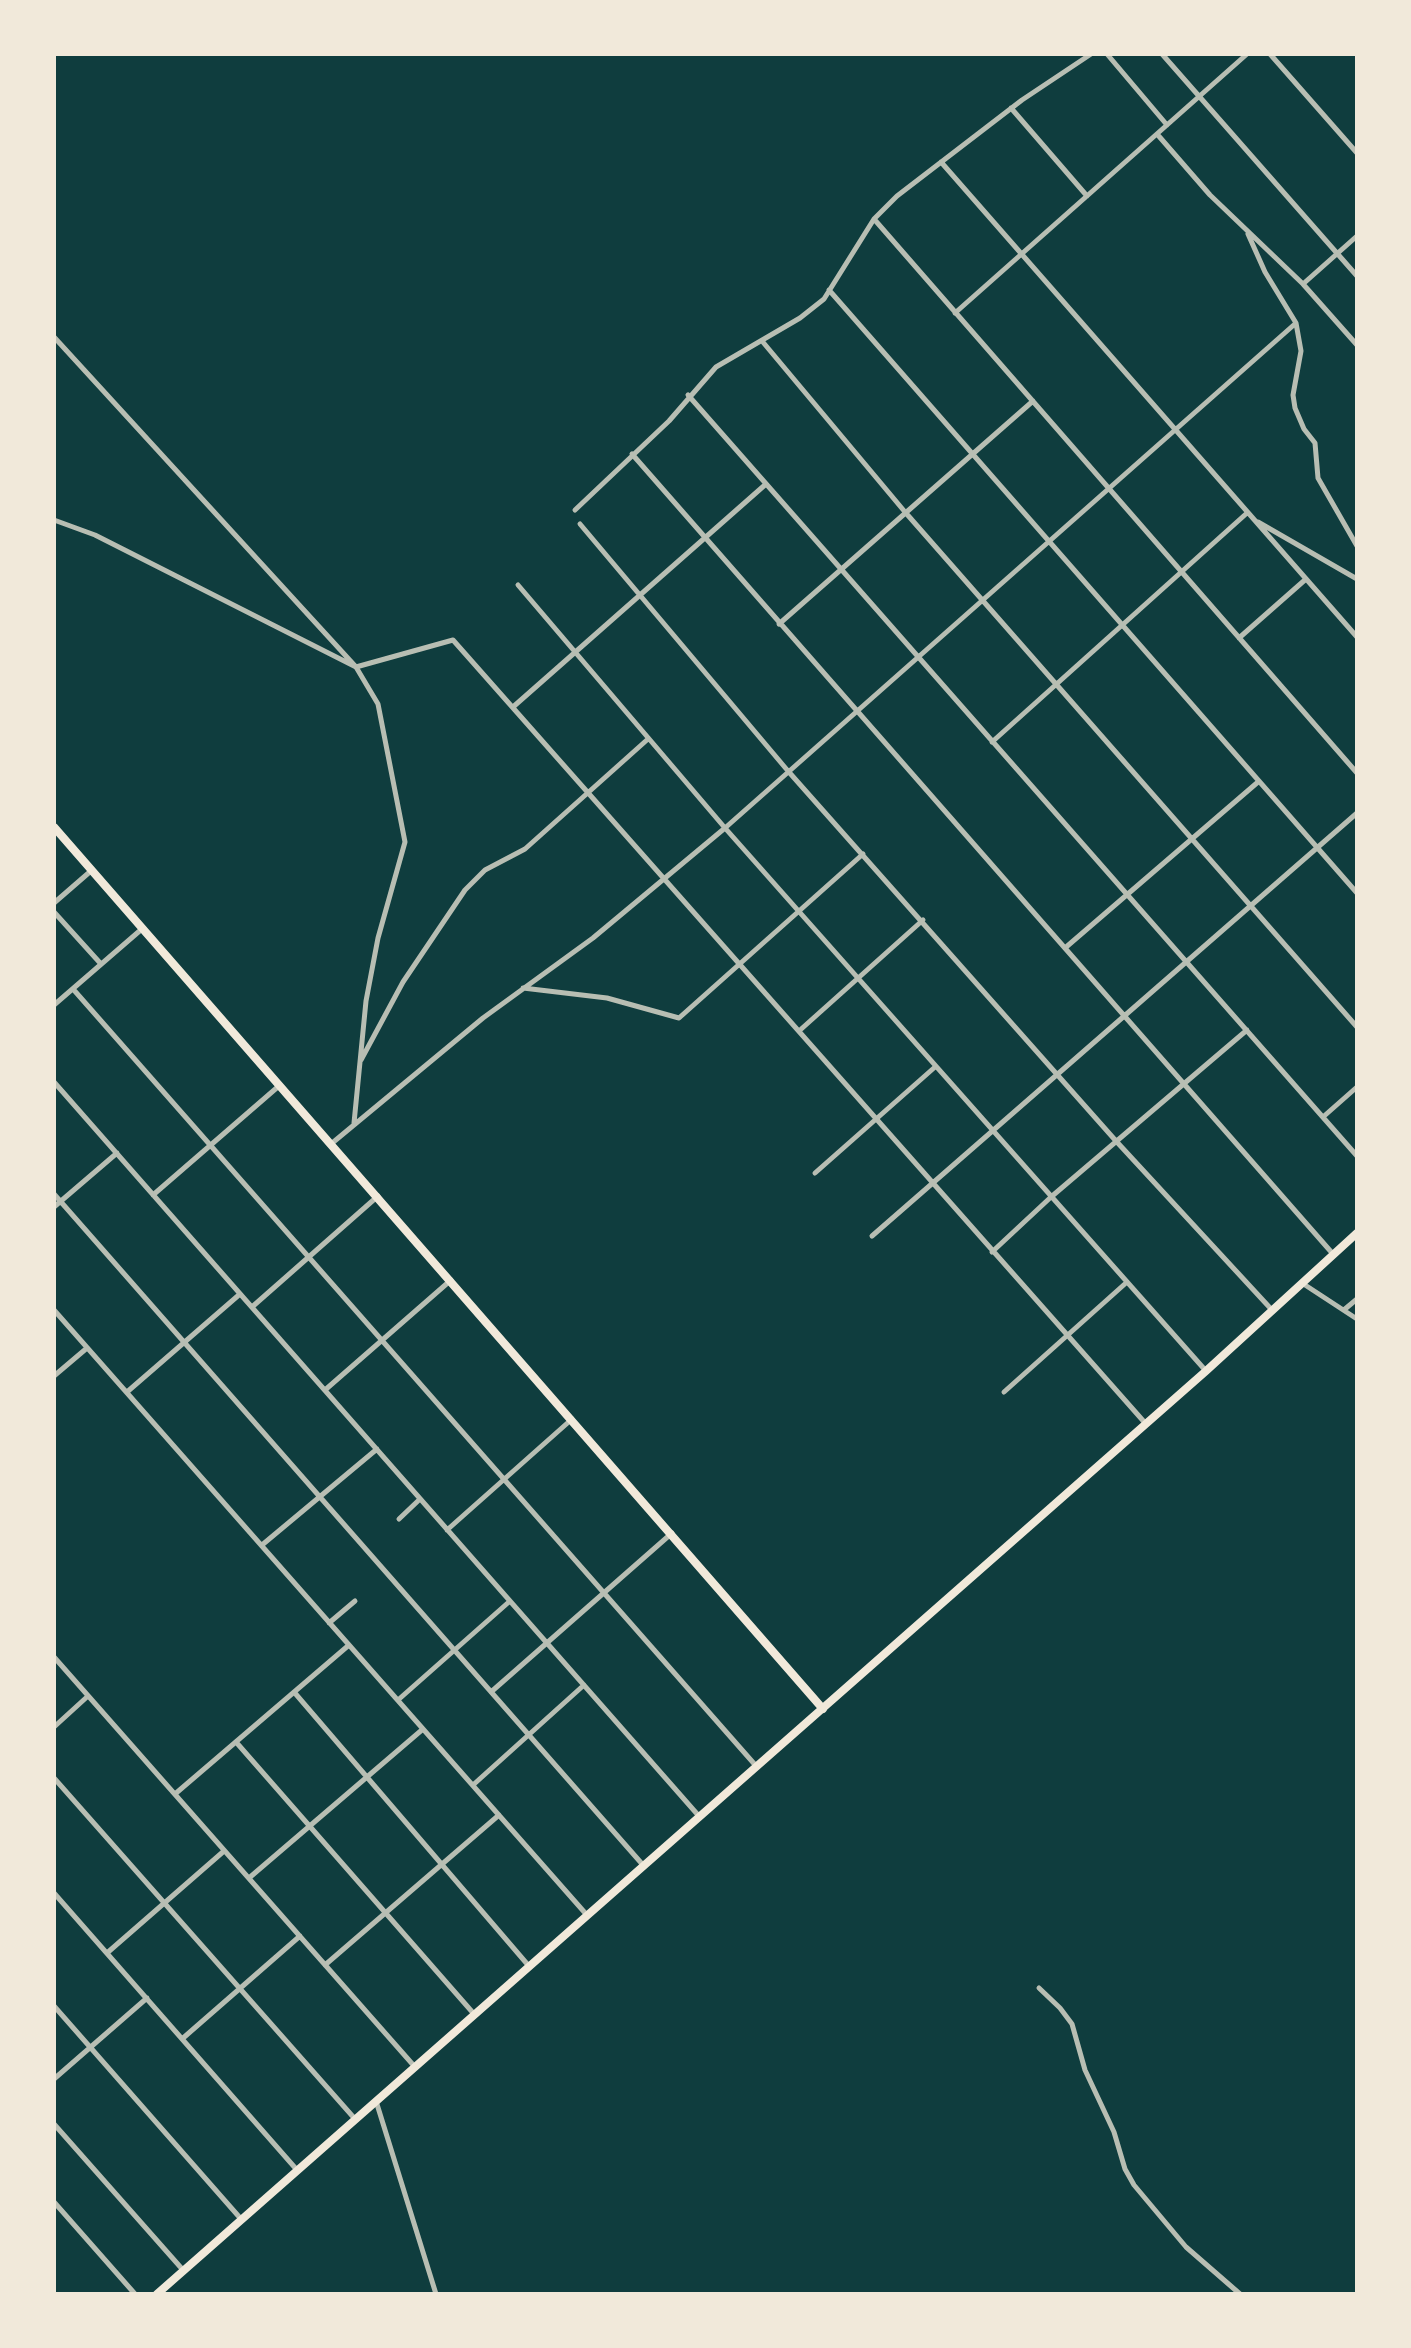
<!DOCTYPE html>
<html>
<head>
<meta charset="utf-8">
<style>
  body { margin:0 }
  #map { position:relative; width:1411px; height:2348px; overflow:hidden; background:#0f3d3e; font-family:"Alegreya Sans",sans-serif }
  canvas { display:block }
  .frame { position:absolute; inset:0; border:56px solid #f1e9da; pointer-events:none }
</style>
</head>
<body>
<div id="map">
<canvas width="1411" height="2348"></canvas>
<div class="frame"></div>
</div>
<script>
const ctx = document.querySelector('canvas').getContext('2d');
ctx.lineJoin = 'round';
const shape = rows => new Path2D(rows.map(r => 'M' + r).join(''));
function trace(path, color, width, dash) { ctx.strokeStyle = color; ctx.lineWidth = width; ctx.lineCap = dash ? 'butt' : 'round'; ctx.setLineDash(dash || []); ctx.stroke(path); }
trace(shape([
  [1107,54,1167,125],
  [1162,54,1357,276],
  [1270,54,1357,153],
  [1011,108,1087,196],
  [1157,134,1210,195,1303,284,1357,345],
  [941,162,1357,637],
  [874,219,1357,773],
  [1248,234,1265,272,1296,323,1301,351,1293,395,1295,408,1304,429,1315,443,1318,478,1357,546],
  [1303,284,1357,236],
  [829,290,1357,893],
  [955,313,1247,54],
  [54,337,356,667,378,704,405,842,378,938,366,1001,354,1123],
  [762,341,905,512,1357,1027],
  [688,395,1357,1156],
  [632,454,1333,1254],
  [575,510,669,421,716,367,800,318,824,299,874,219,897,196,1022,100,1091,54],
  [54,520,95,535,356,667,453,640,1146,1424],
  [1258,522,1357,579],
  [580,524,788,771,1116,1141,1272,1310],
  [518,585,725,828,1206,1371],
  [779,624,1033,401],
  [1239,638,1306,579],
  [513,707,766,484],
  [992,742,1247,513],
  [54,903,92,870],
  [54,912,101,964],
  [1065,948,1258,782],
  [523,988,607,998,679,1018,863,854],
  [73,989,757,1767],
  [54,1005,143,928],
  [799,1031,923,920],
  [361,1060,403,982,465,890,485,870,525,849,648,739],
  [54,1082,698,1815],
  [1323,1117,1357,1087],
  [331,1144,483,1018,593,938,725,828,1296,323],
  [815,1173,935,1067],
  [54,1194,643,1865],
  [153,1195,280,1085],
  [54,1207,117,1153],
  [872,1236,1357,813],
  [992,1252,1051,1197,1247,1030],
  [1302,1283,1357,1319],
  [252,1307,378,1196],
  [1345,1309,1357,1299],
  [54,1310,586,1914],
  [54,1376,87,1348],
  [325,1390,451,1280],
  [127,1392,240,1294],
  [1004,1392,1127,1282],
  [399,1519,420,1499],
  [447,1530,572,1419],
  [262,1545,377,1449],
  [329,1623,355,1601],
  [54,1657,415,2067],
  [294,1692,528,1965],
  [491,1692,672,1533],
  [398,1700,510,1601],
  [54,1727,88,1696],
  [236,1742,474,2014],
  [54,1778,355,2119],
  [473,1785,584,1685],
  [175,1794,349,1645],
  [249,1878,423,1729],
  [54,1893,297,2170],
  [107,1953,224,1851],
  [325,1965,499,1815],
  [1039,1988,1060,2008,1072,2024,1085,2070,1114,2132,1125,2169,1134,2185,1186,2247,1240,2294],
  [54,2006,241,2219],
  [182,2039,300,1936],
  [54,2079,147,1998],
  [376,2101,436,2294],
  [54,2124,183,2270],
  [54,2202,135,2294]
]), '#b8beb3', 5);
trace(shape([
  [54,827,823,1709],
  [157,2294,1206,1371,1357,1233]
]), '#f1e9da', 8);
</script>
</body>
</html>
